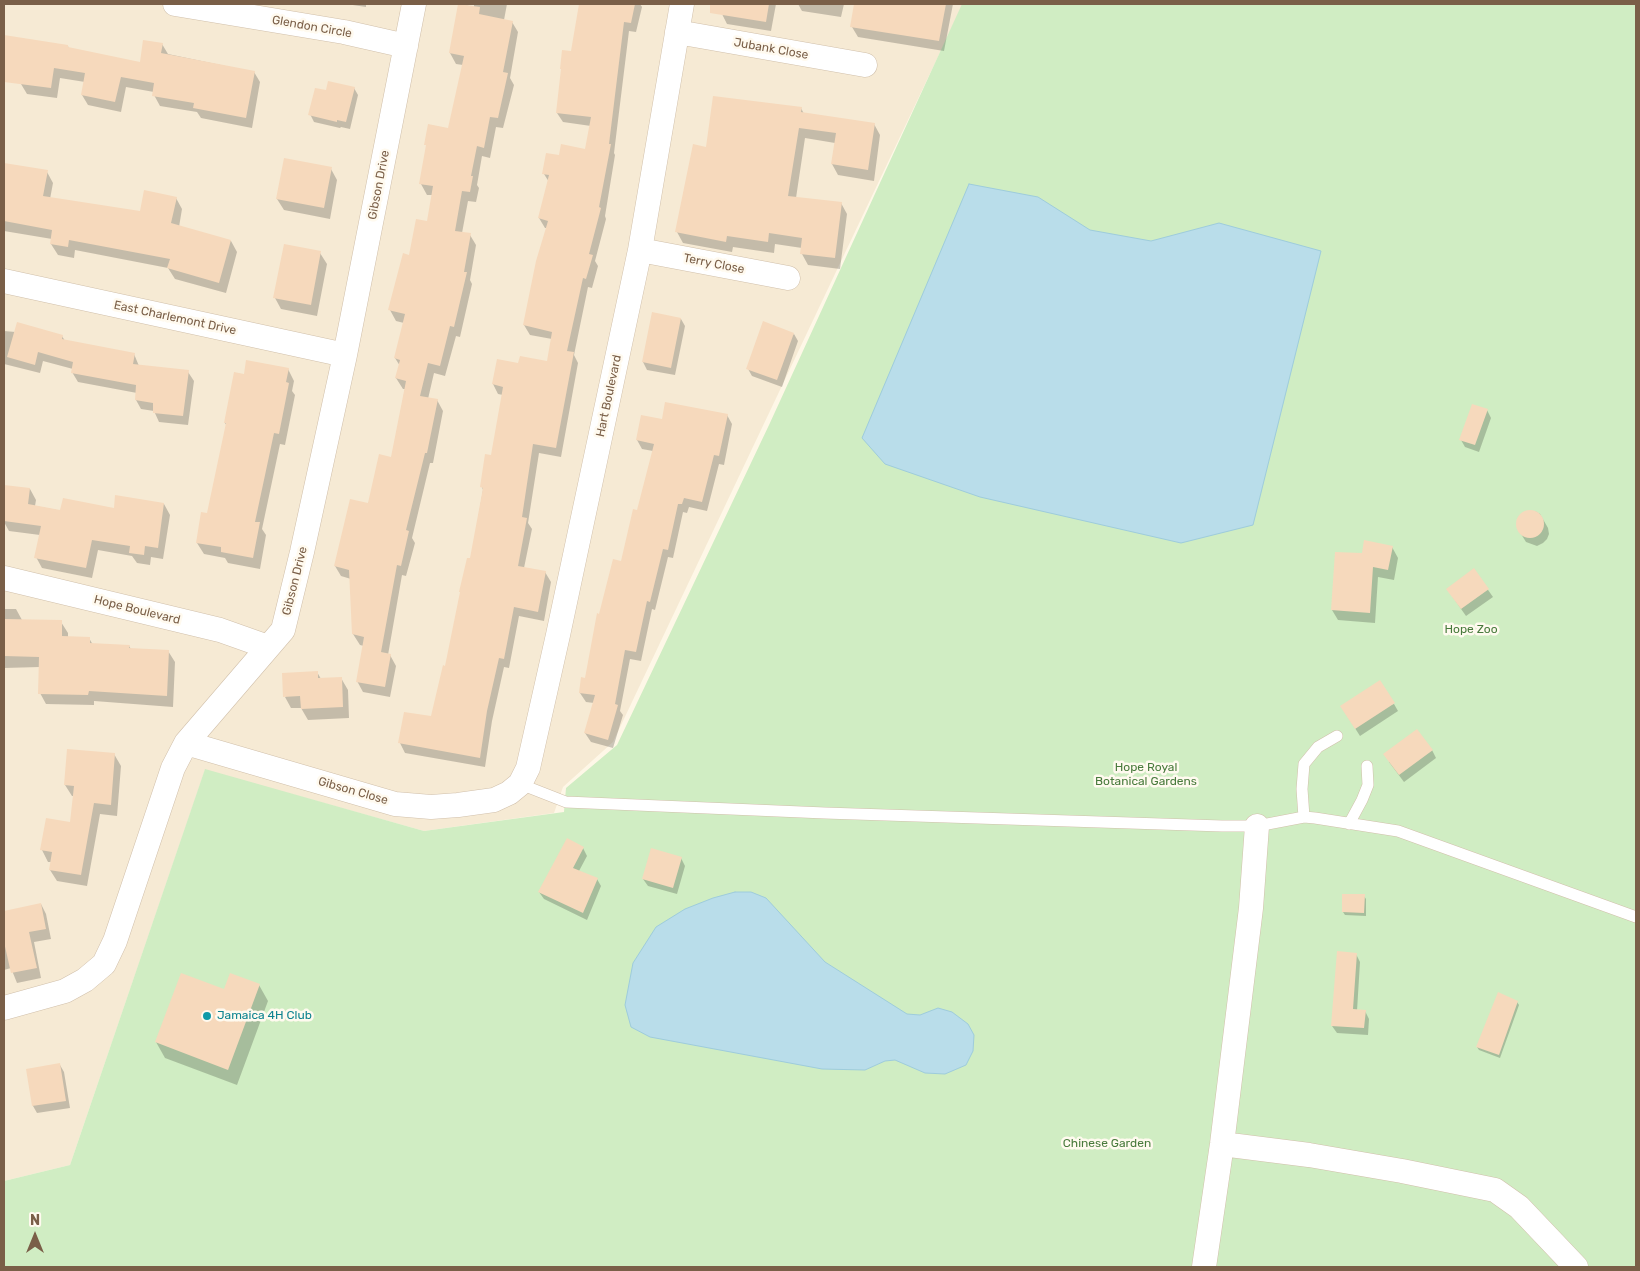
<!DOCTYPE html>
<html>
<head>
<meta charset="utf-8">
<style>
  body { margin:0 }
  #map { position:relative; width:1640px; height:1271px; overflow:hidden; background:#fef7e7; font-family:Rubik,sans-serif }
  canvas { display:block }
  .frame { position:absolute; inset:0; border:5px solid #7a5f48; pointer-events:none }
  .north { position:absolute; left:10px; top:1211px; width:50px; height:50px; -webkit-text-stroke:4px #fffaef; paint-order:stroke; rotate:0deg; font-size:14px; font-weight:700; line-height:20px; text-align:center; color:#7a5f48 }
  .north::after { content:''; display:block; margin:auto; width:18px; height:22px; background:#7a5f48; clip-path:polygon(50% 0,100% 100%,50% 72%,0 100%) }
</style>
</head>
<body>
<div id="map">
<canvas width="1640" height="1271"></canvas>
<div class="frame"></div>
<div class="north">N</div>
</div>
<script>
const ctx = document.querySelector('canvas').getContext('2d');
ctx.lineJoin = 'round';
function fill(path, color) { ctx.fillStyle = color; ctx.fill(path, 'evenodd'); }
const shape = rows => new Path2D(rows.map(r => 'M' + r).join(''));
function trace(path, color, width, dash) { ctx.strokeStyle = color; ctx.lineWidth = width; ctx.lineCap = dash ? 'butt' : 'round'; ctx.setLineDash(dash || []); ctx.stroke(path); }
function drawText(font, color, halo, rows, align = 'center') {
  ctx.font = font + ' Rubik,sans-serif'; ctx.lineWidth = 5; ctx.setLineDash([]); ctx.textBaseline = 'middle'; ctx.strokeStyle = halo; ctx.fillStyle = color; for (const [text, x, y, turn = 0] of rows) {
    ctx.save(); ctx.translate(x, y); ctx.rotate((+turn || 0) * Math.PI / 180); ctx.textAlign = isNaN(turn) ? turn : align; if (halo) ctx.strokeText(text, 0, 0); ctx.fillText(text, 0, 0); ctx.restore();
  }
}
fill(shape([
  [4,4,963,4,613,742,563,787,554,813,424,831,205,770,70,1165,4,1181]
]), '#f6ead4');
fill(shape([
  [962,4,1636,4,1636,1267,4,1267,4,1181,70,1165,205,769,424,831,564,812,566,788,617,745,769,425]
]), '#d0edc3');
const water = shape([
  [969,184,1038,197,1090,230,1151,241,1219,223,1321,251,1253,525,1181,543,980,497,885,464,862,438,969,184],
  [735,892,751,892,766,898,825,962,907,1014,920,1015,938,1008,952,1012,968,1024,974,1035,973,1051,966,1065,945,1074,925,1073,895,1060,885,1061,865,1070,822,1069,650,1037,631,1027,625,1005,633,963,656,927,685,909,713,898,735,892]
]);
fill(water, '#b9ddea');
trace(water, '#9eccdc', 1);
fill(shape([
  [346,4,366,4,366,7],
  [459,4,474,7,474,4,507,4,504,20,512,22,518,32,510,78,514,85,503,128,496,127,490,158,482,156,477,185,479,188,476,202,468,201,462,233,470,235,476,245,470,280,472,284,460,337,456,336,445,376,434,373,428,399,437,400,443,411,433,463,430,463,412,538,415,543,406,576,402,575,388,655,390,655,396,666,390,697,363,692,357,681,364,646,360,645,353,634,351,579,341,576,335,566,392,458,405,389,403,389,396,378,400,366,395,358,404,323,396,321,390,310,428,222,433,195,427,195,421,184,449,129,463,65,456,64,450,53],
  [581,4,640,4,642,7,636,32,629,31,614,153,615,155,605,216,606,219,595,261,598,266,592,288,588,287,574,355,578,363,561,457,539,453,528,523,532,529,524,568,545,572,551,582,544,621,519,616,509,668,504,667,492,721,485,767,405,753,400,743,432,718,446,667,461,594,460,592,471,560,483,490,482,487,492,457,503,395,498,394,493,384,519,365,548,363,552,339,530,335,524,325,547,228,545,228,539,218,549,182,544,174,560,156,586,150,591,126,563,122,557,113,572,52],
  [724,4,776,4,771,31,727,24,722,14],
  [798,4,844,4,841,17,802,11],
  [855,4,953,4,944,51,858,37,852,27],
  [4,36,68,46,69,49,141,64,162,44,168,54,254,72,260,82,252,128,201,118,197,112,160,106,154,95,154,92,126,87,121,112,88,105,82,95,85,82,60,78,57,98,27,94,21,84,22,78,4,74],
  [354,88,358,95,350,129,341,127,340,128,314,122,310,114,327,92],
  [801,108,804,114,874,124,880,135,874,181,838,175,832,164,835,143,805,138,796,198,841,203,847,214,840,269,808,265,802,254,802,248,775,244,774,253,733,247,732,252,683,243,677,232,707,148],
  [4,164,47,172,53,183,50,199,141,213,176,198,182,209,179,227,231,241,237,252,226,293,175,279,168,268,75,250,74,258,58,255,51,244,52,239,4,231],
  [331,169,337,180,330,219,284,210,277,199],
  [320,253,327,264,317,316,281,309,275,298],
  [653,313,681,319,685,326,675,375,647,370,643,362],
  [4,331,62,336,65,341,134,354,139,366,188,372,194,381,188,425,159,422,154,411,141,409,136,400,137,393,78,382,72,372,73,369,43,361,40,373,4,364],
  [794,334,798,341,782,387,752,376,748,369],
  [288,369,294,381,292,391,295,395,285,445,280,444,262,529,266,535,260,569,228,563,225,558,204,554,197,543,208,514,227,426,225,423,245,375],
  [1487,410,1491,418,1479,452,1465,447,1461,440],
  [727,415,732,424,724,465,719,464,707,511,689,507,687,513,683,512,673,558,668,557,655,610,652,609,641,661,630,659,620,711,623,715,613,748,591,742,585,733,594,703,586,702,580,693,586,679,600,615,622,562,638,511,653,451,642,449,637,440,663,420],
  [4,486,30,489,36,500,35,506,62,511,115,509,164,504,170,515,163,559,151,557,150,565,137,563,132,556,98,550,92,578,42,568,36,557,40,535,9,531,4,522],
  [1529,511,1535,511,1540,514,1548,528,1549,534,1547,539,1543,543,1537,546,1526,542,1518,529,1517,523,1523,513],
  [1392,547,1398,558,1394,580,1378,577,1375,623,1338,620,1332,610,1363,554],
  [1474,570,1493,597,1466,616,1452,596],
  [4,609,16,609,22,620,61,622,68,633,68,637,89,638,93,645,129,646,131,649,168,651,175,662,173,707,94,701,94,705,46,704,40,693,40,667,4,668],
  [317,672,321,679,341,678,348,690,349,718,308,720,301,708,291,708,285,697],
  [1394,704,1398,711,1360,736,1346,714],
  [1432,750,1436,758,1404,782,1389,762],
  [114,754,121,766,117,816,100,814,87,886,57,881,50,870,52,862,48,862,42,850,71,824,74,796,72,796,65,785],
  [583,848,587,856,579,871,597,879,601,886,587,920,544,899,539,892],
  [681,858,685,866,677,894,648,886,643,879],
  [1364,896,1366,899,1366,916,1345,915,1343,912],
  [41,904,46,914,51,939,34,942,41,978,17,983,11,968,4,970,4,912],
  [1356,954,1360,962,1357,1011,1365,1011,1369,1019,1368,1035,1337,1033,1332,1026],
  [231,975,259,985,268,1001,237,1085,165,1058,156,1042,225,991],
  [1517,1002,1519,1005,1500,1058,1479,1050,1477,1047],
  [60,1065,64,1072,70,1108,37,1113,33,1106,27,1070]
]), '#0003');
fill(shape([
  [458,4,480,7,479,14,513,21,503,72,508,73,498,118,490,117,484,148,477,146,471,176,473,176,470,192,462,191,455,231,471,233,464,272,467,272,454,327,450,326,440,366,428,363,420,396,438,399,427,453,425,453,406,530,409,531,401,566,397,565,381,652,391,654,385,687,356,682,364,637,352,634,349,570,334,566,350,499,368,503,379,454,391,457,406,381,395,378,400,360,394,358,405,314,388,310,403,253,409,255,416,219,427,221,433,186,419,184,426,145,424,145,428,124,448,128,464,56,449,53],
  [579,4,635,4,631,23,624,22,609,144,611,144,599,207,601,208,589,254,593,255,586,279,583,278,567,351,574,352,556,448,533,444,522,517,527,518,518,566,546,571,538,612,514,607,504,659,499,658,487,711,480,758,398,743,404,712,431,716,443,665,445,666,460,592,459,592,467,558,470,558,483,488,480,487,485,454,491,455,503,387,492,384,497,359,518,363,520,356,547,361,552,332,523,325,536,261,548,221,538,218,549,175,542,174,546,153,559,155,561,144,585,149,591,117,556,113,561,69,560,69,562,50,571,51],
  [710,4,769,4,766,22,710,13],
  [854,4,946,4,939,41,850,27],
  [4,35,68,45,68,47,140,62,143,40,163,43,161,53,255,71,246,118,193,108,194,103,152,96,154,83,121,77,115,102,81,95,85,73,54,68,51,88,4,82],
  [328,81,355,87,346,122,337,120,337,122,308,115,315,88,326,90],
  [713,96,802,107,801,112,875,123,868,170,831,164,836,133,799,128,788,196,842,202,835,258,800,254,802,238,769,233,768,242,727,236,726,242,675,232,693,144,706,147],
  [284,158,332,167,324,208,276,199],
  [4,163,48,170,43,196,140,211,144,190,177,197,171,223,231,240,219,283,167,268,170,259,69,240,68,247,50,244,52,230,4,221],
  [284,244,321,251,311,305,273,298],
  [652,312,681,318,671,368,642,362],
  [763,321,794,333,777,380,746,369],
  [17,322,63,335,62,339,135,353,133,364,189,370,183,416,153,413,153,403,135,400,136,385,71,373,73,362,38,352,35,365,7,357],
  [246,360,289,368,286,382,289,383,279,434,274,433,255,522,260,522,253,558,221,552,221,547,196,543,201,512,207,513,226,423,224,423,234,372,244,374],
  [665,402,728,414,719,456,714,455,702,502,684,498,682,504,678,504,668,550,663,549,650,602,647,601,636,652,625,650,615,704,618,705,608,740,584,733,595,695,579,693,581,677,585,678,597,613,599,614,613,559,621,561,633,509,637,510,654,444,636,440,641,415,662,419],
  [1472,404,1488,409,1475,445,1459,440],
  [4,485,30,488,28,504,60,510,63,498,114,508,115,495,164,503,158,548,145,546,144,555,129,553,130,546,92,540,86,568,34,558,41,526,4,521],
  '1516 524a14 14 0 1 1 28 0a14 14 0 1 1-28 0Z',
  [1364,540,1393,546,1388,570,1373,567,1370,613,1331,610,1335,552,1362,553],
  [1474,568,1489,589,1461,609,1446,589],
  [4,619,62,620,62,636,90,637,90,643,130,645,129,648,169,650,167,696,89,691,88,695,38,694,39,657,4,656],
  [318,671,318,678,342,677,343,707,301,709,300,696,283,697,282,673],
  [1380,680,1395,703,1355,729,1340,706],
  [1417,729,1433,750,1399,775,1383,754],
  [67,749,115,753,111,805,94,803,81,875,49,870,52,852,40,850,46,818,70,822,74,786,64,785],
  [567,838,584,847,573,868,598,878,583,913,538,892],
  [651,848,682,857,673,888,642,879],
  [1342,894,1365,894,1364,913,1342,912],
  [41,903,46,929,29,932,37,968,11,973,4,942,4,911],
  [1337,951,1357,953,1353,1009,1366,1010,1364,1028,1331,1026],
  [181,973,224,989,230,973,260,984,228,1070,155,1042],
  [1498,992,1518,1001,1499,1055,1476,1047],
  [60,1063,66,1101,32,1106,26,1069]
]), '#f6d9bc');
const lane = shape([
  [520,784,566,802,825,813,1222,826,1257,826,1304,817,1315,818,1398,831,1636,917],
  [1304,817,1302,789,1304,764,1318,747,1337,736],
  [1349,824,1362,800,1368,785,1367,766]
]);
const street = shape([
  [175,4,344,32,406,46],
  [677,32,865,65],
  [640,250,788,278],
  [4,281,345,355],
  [4,578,220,630,268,647],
  [186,743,395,804,431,807,458,805,494,800,509,793,520,784,528,768,558,635,640,250,682,4],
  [4,1008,65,991,85,980,104,964,115,941,173,768,186,743,283,630,302,552,345,355,414,4],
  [1222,1144,1309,1155,1402,1171,1495,1190,1519,1207,1576,1267],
  [1204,1267,1222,1144,1251,908,1257,826]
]);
trace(lane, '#d1c0ab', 12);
trace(street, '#d1c0ab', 25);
trace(lane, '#fff', 11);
trace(street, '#fff', 24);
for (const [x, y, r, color] of [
  [207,1016,5,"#0f9aa8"]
]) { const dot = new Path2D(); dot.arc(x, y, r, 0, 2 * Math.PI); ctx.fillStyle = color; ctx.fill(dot); trace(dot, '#fffaef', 2); }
drawText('12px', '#7a5f48', '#fffaef', [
  ["Glendon Circle",312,27,10],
  ["Jubank Close",771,49,10],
  ["Gibson Drive",379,185,-79],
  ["Terry Close",714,264,11],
  ["East Charlemont Drive",175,318,12],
  ["Hart Boulevard",609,396,-78],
  ["Gibson Drive",295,581,-76],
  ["Hope Boulevard",137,610,14],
  ["Gibson Close",353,791,16]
]);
drawText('12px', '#487a3c', '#fffaef', [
  ["Hope Zoo",1471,630],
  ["Hope Royal",1146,768],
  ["Botanical Gardens",1146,782],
  ["Chinese Garden",1107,1144]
]);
drawText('12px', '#0d838f', '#fffaef', [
  ["Jamaica 4H Club",217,1016]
], 'left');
</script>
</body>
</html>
